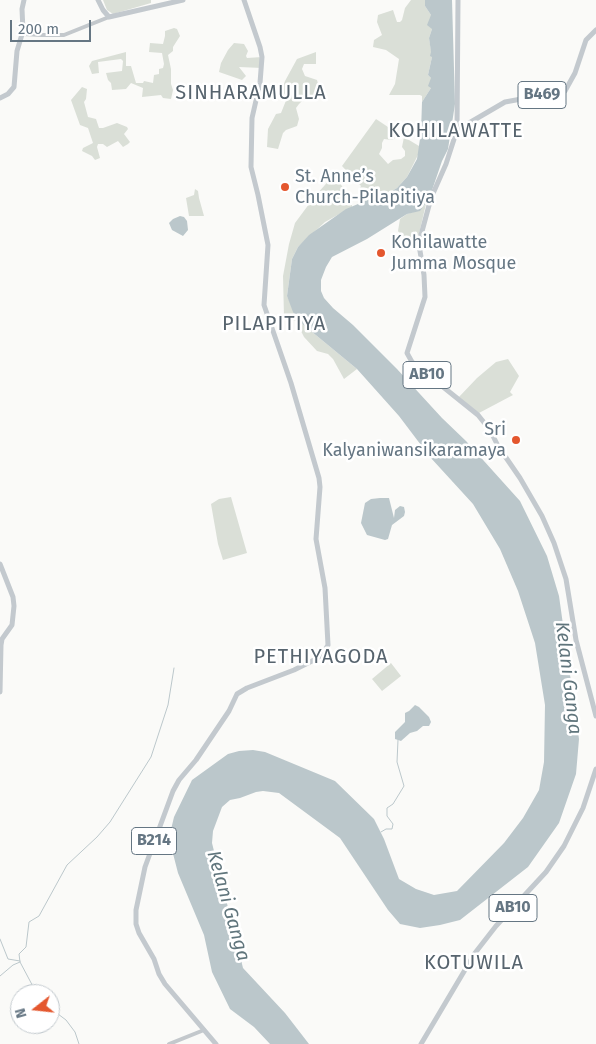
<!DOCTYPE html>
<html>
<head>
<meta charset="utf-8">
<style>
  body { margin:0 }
  #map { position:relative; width:596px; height:1044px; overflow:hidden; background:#fafaf8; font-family:"Fira Sans",sans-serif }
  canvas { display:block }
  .north { position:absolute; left:10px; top:984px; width:50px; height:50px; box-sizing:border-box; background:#fff; border:1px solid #c1c8cd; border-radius:50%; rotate:254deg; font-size:14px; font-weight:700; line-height:20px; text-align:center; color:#657683 }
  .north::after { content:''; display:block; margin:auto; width:18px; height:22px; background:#e4572e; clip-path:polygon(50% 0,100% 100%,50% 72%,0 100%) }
  .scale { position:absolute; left:10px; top:20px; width:81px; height:22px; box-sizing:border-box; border:2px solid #657683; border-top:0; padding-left:6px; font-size:15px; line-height:18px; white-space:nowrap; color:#657683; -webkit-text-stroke:4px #fff; paint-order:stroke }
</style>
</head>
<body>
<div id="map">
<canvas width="596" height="1044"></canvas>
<div class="north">N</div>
<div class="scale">200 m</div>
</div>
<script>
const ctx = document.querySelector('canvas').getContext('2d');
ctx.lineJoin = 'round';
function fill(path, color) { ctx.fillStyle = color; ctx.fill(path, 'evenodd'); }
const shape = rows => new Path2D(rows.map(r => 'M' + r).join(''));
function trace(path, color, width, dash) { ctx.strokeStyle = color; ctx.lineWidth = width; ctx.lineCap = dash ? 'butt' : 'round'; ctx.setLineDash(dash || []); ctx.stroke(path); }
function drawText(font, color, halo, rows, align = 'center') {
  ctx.font = font + ' "Fira Sans",sans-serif'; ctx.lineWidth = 5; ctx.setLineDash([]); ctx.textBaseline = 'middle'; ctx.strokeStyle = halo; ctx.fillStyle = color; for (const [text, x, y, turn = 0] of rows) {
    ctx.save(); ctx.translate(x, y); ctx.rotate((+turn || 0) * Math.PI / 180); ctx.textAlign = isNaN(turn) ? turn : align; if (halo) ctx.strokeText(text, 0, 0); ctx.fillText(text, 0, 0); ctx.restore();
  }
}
fill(shape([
  [103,0,151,0,151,3,113,14,107,10],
  [411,0,425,0,425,6,431,15,432,29,429,38,432,57,428,75,431,78,431,88,422,102,422,96,420,95,389,95,395,84,399,59,386,50,373,47,374,40,382,35,377,22,378,15,393,10,397,22,400,22,402,20,405,8],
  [174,28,177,29,180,36,173,47,173,51,168,55,171,69,171,84,173,90,171,99,163,98,161,95,142,97,143,88,131,83,126,89,112,90,111,83,108,80,106,73,122,71,123,61,121,59,98,62,99,73,92,74,89,66,92,61,126,52,126,66,131,66,136,83,143,83,144,81,153,83,154,75,159,74,159,69,163,68,164,64,162,53,149,52,150,43,163,44,165,36,165,31],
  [234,43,244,44,248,51,246,56,247,58,262,57,262,68,239,67,246,76,242,80,219,72,221,63,228,50],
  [316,52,316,64,304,64,302,69,305,76,317,80,321,95,304,99,299,104,296,108,299,119,297,126,286,130,283,133,278,149,267,147,268,129,276,114,281,113,287,98,282,90,285,81,297,59],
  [82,87,87,89,86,99,84,102,88,117,96,119,99,128,103,128,117,123,127,127,128,129,124,134,130,142,128,144,123,147,118,141,107,147,103,144,98,144,97,147,100,158,95,160,92,156,82,151,83,148,93,143,88,128,80,125,71,100],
  [376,119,400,135,392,140,384,139,382,143,382,148,379,154,388,164,393,160,401,159,405,156,405,151,402,147,404,137,419,146,419,153,407,177,397,188,382,197,370,199,360,205,361,196,358,191,361,186,342,166],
  [334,175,352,200,352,207,325,222,298,247,292,259,287,296,300,322,357,369,344,379,333,359,328,354,317,351,304,337,296,321,284,317,283,276,289,244,295,223,315,196],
  [195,189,198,191,199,198,204,216,189,216,186,198,194,195],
  [426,204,418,238,412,241,412,246,402,250,400,248,401,236,398,231,400,219,407,214,419,210],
  [508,359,519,376,510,392,513,395,479,413,458,398,477,378,496,362],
  [231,497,247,553,223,560,218,544,211,504,219,499],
  [391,663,401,676,382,691,372,679]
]), '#dadfd7');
fill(shape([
  [425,0,452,0,455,104,448,149,442,161,429,199,420,211,407,214,367,239,332,257,326,267,321,280,321,291,324,298,333,308,353,325,397,369,442,418,466,441,520,501,547,556,559,596,579,739,576,774,559,823,528,867,460,920,440,925,420,928,400,924,388,910,340,838,279,793,263,791,256,792,240,798,230,800,222,807,213,831,212,843,243,968,285,1013,309,1044,270,1044,254,1027,230,1009,212,972,204,935,178,873,169,838,174,817,192,780,228,754,239,751,253,750,265,752,335,781,374,819,384,839,399,879,416,889,434,895,457,891,504,843,523,818,539,790,544,762,545,705,535,643,518,591,500,549,473,504,430,457,399,416,357,369,300,322,293,312,287,296,292,259,298,247,309,235,346,209,370,199,382,197,397,188,407,177,417,159,421,132,422,102,431,88,428,86,431,78,428,75,432,57,430,56,431,52,429,38,432,29,427,25,431,15,425,6],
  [180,216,184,217,187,221,188,230,183,236,172,230,169,223,173,219],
  [380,498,389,498,394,518,395,510,400,506,404,507,405,512,404,516,392,525,388,539,385,540,367,535,361,523,365,503,371,499],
  [415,705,419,707,429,717,431,722,429,726,423,726,417,731,410,733,401,741,395,739,395,732,405,722,405,713,409,711]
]), '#bbc7cb');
trace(shape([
  [381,832,386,829,392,829,393,824,387,816,387,808,393,804,404,786,397,762,398,740],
  [0,939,8,959,20,961],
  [0,976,13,965,20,962],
  [37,994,20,962,19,954,26,947,29,922,39,916,67,865,97,837,110,822,151,757,168,705,174,668],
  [50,1008,66,1020,75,1032,79,1044]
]), '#bbc7cb', 1);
trace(shape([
  [23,34,42,35,64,35,109,17],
  [169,1044,204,1030]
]), '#c3c8cc', 4);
trace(shape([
  [98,0,103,10,109,17,183,0],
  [458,0,457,130,446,164,431,198,421,235,419,245,424,275,425,297,407,353,412,362,478,415,490,430,498,446,520,478,542,516,554,543,566,579,576,640,596,716],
  [0,98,8,94,14,87,17,51,23,31,22,9,24,0],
  [457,130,505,102,565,91,575,73,586,40,596,30],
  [0,564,13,597,14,606,12,625,2,639,1,645,0,692],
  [216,1044,165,984,159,974,154,959,139,933,136,924,136,910,145,867,173,791,179,780,196,760,229,711,237,694,247,688,294,670,316,659,322,655,328,645,325,588,316,539,320,487,319,478,291,383,264,305,268,245,258,195,251,167,252,118,260,83,262,57,260,47,244,0],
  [421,1044,475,953,496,926,546,872,564,846,583,808,596,769]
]), '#c3c9ce', 5);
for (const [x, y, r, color] of [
  [285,187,5,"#e4572e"],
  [381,253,5,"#e4572e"],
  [516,440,5,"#e4572e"]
]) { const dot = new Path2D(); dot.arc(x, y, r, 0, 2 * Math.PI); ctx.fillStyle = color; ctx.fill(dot); trace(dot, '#fff', 2); }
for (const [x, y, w] of [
  [542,95,48],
  [427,375,48],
  [154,841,45],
  [513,908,48]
]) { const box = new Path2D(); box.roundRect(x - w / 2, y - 13.5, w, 27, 4); ctx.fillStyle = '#fff'; ctx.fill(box); trace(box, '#657683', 1); }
drawText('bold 16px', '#657683', null, [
  ["B469",542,95],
  ["AB10",427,375],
  ["B214",154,841],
  ["AB10",513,908]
]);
drawText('18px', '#657683', '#fff', [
  ["St. Anne’s",295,177],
  ["Church-Pilapitiya",295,198],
  ["Kohilawatte",391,243],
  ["Jumma Mosque",391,264],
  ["Sri",506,430,"right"],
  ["Kalyaniwansikaramaya",506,451,"right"]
], 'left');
drawText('italic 19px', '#60757c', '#fff', [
  ["Kelani Ganga",568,678,83],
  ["Kelani Ganga",228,906,74]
]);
ctx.letterSpacing = '1px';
drawText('20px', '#57646e', '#fff', [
  ["SINHARAMULLA",251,93],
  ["KOHILAWATTE",456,131],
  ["PILAPITIYA",274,324],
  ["PETHIYAGODA",321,657],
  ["KOTUWILA",474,963]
]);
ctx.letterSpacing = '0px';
</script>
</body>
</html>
